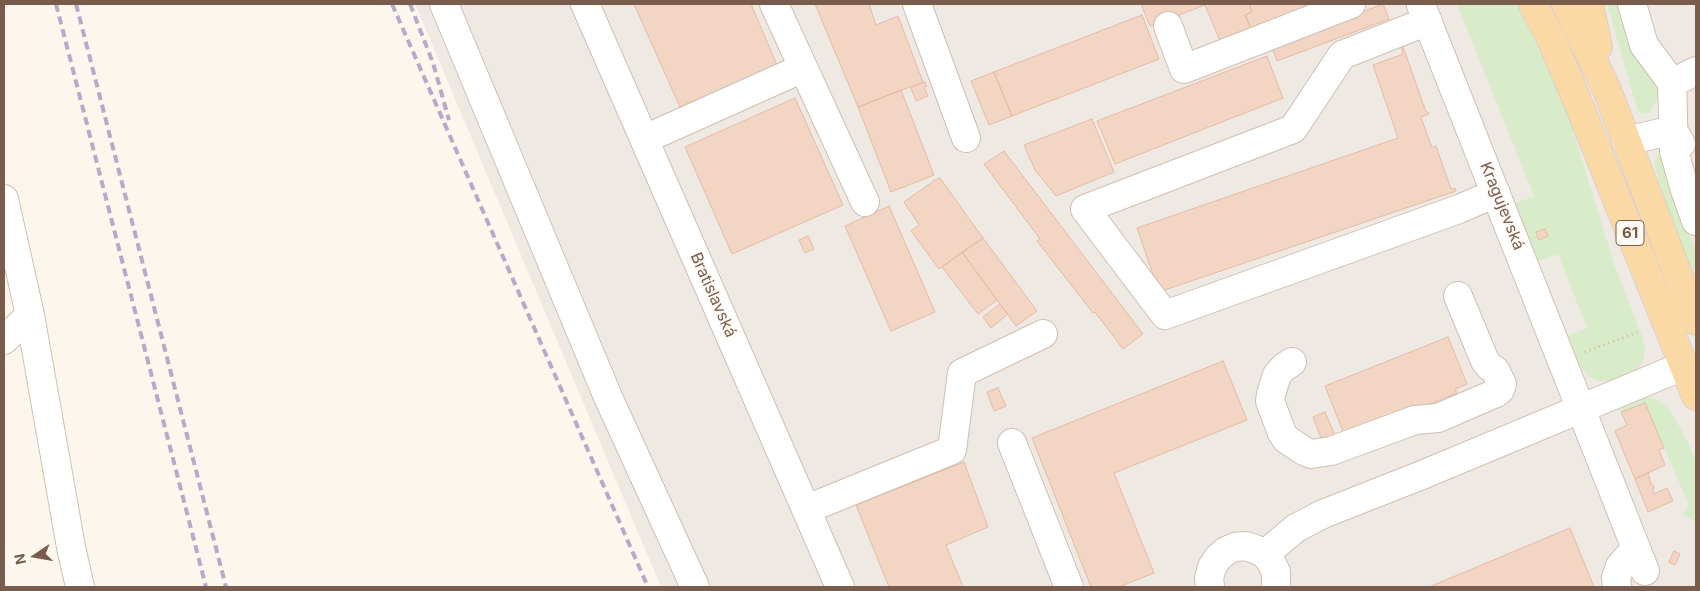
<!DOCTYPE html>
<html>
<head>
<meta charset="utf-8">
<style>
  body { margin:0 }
  #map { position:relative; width:1700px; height:591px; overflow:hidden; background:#fdf6ec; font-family:Inter,sans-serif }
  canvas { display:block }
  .frame { position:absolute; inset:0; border:5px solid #7a5c4d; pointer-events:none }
  .north { position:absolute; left:10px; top:531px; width:50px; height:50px; -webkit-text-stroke:4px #fffaf3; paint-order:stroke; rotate:258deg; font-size:14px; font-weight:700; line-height:20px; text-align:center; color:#7a5c4d }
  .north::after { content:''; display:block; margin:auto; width:18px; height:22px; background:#7a5c4d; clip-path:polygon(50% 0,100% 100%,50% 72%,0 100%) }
</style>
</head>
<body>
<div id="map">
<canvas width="1700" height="591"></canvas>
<div class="frame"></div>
<div class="north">N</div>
</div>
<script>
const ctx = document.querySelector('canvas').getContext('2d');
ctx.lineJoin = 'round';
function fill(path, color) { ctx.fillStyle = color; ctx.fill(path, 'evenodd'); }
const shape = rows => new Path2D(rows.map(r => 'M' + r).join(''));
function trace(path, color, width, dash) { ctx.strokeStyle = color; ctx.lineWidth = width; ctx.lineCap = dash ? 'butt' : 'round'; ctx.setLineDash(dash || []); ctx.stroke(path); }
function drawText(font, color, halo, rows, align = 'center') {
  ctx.font = font + ' Inter,sans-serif'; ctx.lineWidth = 4; ctx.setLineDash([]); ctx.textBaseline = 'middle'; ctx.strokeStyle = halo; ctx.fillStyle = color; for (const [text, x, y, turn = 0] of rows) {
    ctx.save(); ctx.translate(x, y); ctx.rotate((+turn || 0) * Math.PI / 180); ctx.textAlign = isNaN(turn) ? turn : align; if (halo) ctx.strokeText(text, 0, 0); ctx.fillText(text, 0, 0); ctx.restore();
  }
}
fill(shape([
  [415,4,1696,4,1696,587,661,587]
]), '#efe9e4');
fill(shape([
  [1457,4,1518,4,1539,45,1569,117,1614,264,1643,339,1645,350,1643,361,1635,372,1612,382,1600,381,1589,377,1575,359,1566,337,1587,328,1558,254,1536,262,1514,204,1534,196],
  [1607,4,1619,4,1635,57,1655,85,1659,92,1656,102,1649,113,1643,114,1637,109],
  [1657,155,1661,156,1696,252,1696,285,1665,202,1654,164],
  [1649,397,1659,401,1670,410,1688,442,1696,463,1696,522,1683,514,1689,505,1645,403,1621,412,1619,409,1626,403,1637,399]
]), '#d8ecc9');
const building = shape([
  [634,4,751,4,777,65,680,107,634,4],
  [815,4,869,4,876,25,898,16,923,82,858,107,815,4],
  [1141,4,1250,4,1249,4,1252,12,1245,15,1251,28,1220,41,1205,5,1150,26,1141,4],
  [1249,4,1304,4,1305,7,1251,28,1245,15,1252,12,1249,4],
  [1383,4,1389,19,1277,61,1272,47,1383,4],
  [1142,15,1159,59,1012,116,994,72,1142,15],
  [1401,41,1426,112,1428,112,1429,114,1421,117,1432,148,1436,146,1451,189,1455,188,1456,191,1159,292,1137,228,1398,138,1373,65,1403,54,1400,44,1401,41],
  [1267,56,1283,98,1115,164,1097,121,1267,56],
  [994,72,1012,116,989,125,971,81,994,72],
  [925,82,927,86,924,87,928,96,916,101,911,88,925,82],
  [901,90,934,175,891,192,858,107,901,90],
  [795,98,843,205,732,254,685,147,795,98],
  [1092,119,1114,172,1056,196,1035,170,1024,145,1092,119],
  [1004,151,1143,334,1123,349,1095,312,1093,313,1037,241,1040,239,984,164,1004,151],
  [940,178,983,238,939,269,911,231,919,225,904,202,935,180,940,178],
  [889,206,935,312,891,331,845,226,889,206],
  [1545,229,1548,236,1539,240,1536,232,1545,229],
  [808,236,814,249,805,253,799,240,808,236],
  [983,238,1037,311,1016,326,962,252,983,238],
  [962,252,997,300,978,314,942,267,962,252],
  [1000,304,1008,314,991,328,983,317,1000,304],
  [1448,337,1467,384,1455,389,1457,393,1407,413,1405,409,1344,434,1325,386,1448,337],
  [1223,361,1247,420,1114,473,1154,573,1119,587,1091,587,1032,438,1223,361],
  [998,388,1006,406,994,411,987,392,998,388],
  [1645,403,1664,448,1659,450,1665,465,1635,479,1615,431,1627,425,1621,412,1645,403],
  [1325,412,1336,438,1323,443,1313,417,1325,412],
  [964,462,988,527,946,545,963,587,889,587,856,505,964,462],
  [1648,473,1651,484,1654,486,1653,490,1654,494,1667,488,1673,501,1648,512,1635,479,1648,473],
  [1570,528,1594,587,1429,587,1570,528],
  [1674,551,1680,554,1675,565,1669,562,1674,551]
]);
fill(building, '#f3d5c3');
trace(building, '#e6bba3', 1);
const minor = shape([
  [444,4,608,397,695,587],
  [585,4,840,587],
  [774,4,865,202],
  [917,4,966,138],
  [1632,4,1644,45,1672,83,1674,151,1684,187,1696,221],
  [1421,5,1645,571],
  [1428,21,1342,55,1293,129,1085,209,1165,315,1459,209,1496,193],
  [1168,26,1184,69,1351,4],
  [1672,83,1696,71],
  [645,139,803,68],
  [1626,141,1673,130,1681,144],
  [4,199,30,315,71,547,80,587],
  [4,340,30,315],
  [1292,362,1283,368,1277,375,1271,394,1270,401,1282,433,1286,439,1304,451,1311,454,1331,451,1415,420,1438,418,1496,393,1500,390,1502,384,1495,370,1490,367,1485,361,1458,296],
  [1012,443,1069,587],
  [807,509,952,450,962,373,1043,334],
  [1265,554,1296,528,1323,514,1422,475,1683,366],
  [1210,587,1209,578,1212,567,1218,558,1226,551,1235,547,1245,546,1255,549,1265,554,1271,562,1276,572,1276,587],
  [1617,587,1616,578,1620,566,1636,548]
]);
const major = shape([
  [1533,4,1551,39,1577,100,1696,396],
  [1566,4,1607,90,1696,321],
  [1589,4,1598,47]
]);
trace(minor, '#d1beb0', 30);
trace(major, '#dad1cd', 30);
trace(shape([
  [1585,352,1638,332]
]), '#d9b8a5', 3, [1, 4]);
trace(minor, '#fff', 28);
trace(major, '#fbd9a5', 28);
trace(shape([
  [56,4,206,587],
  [76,4,226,587],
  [392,4,648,587],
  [410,4,433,63,449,120]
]), '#b9a8c9', 4, [8, 5]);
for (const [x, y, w] of [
  [1630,233,28]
]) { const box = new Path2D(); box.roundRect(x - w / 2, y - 12.5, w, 25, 4); ctx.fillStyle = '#fffaf3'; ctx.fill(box); trace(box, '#7a5c4d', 1); }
drawText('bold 15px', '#7a5c4d', null, [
  ["61",1630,233]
]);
drawText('16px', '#7a5c4d', '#fffaf3', [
  ["Kragujevská",1502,206,68],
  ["Bratislavská",713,295,66]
]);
</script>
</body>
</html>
